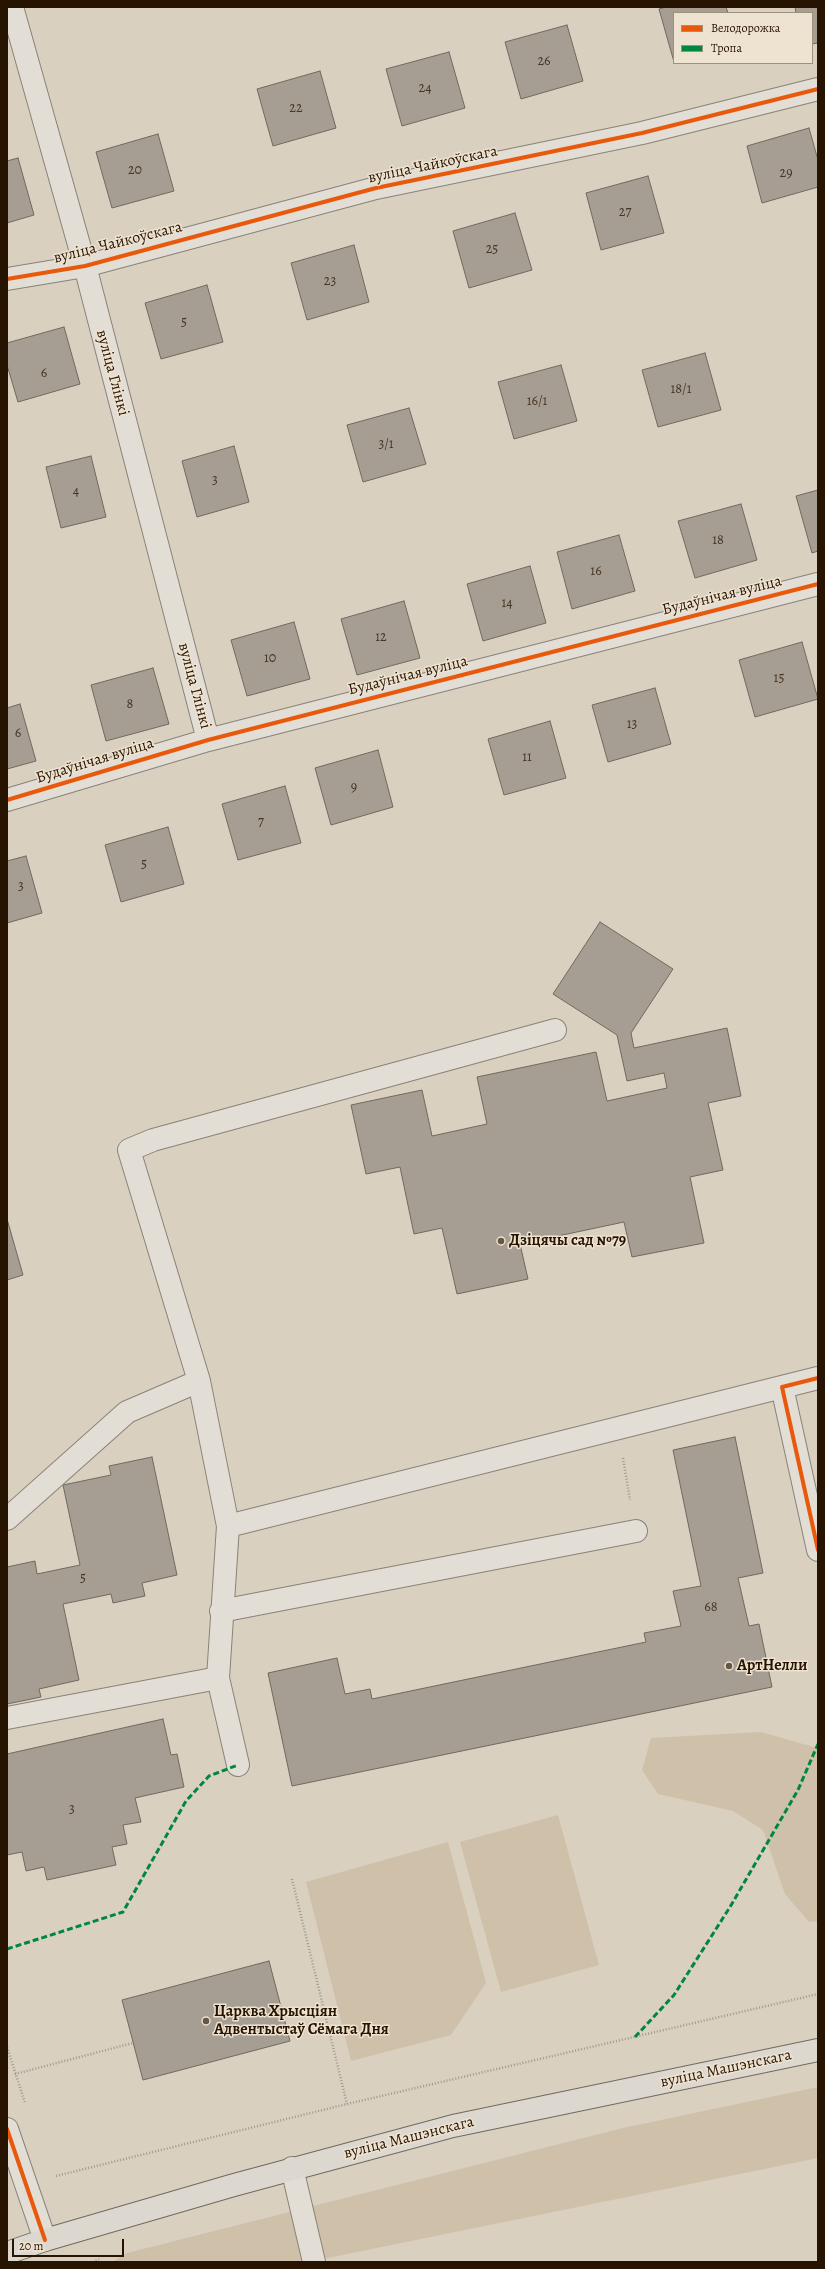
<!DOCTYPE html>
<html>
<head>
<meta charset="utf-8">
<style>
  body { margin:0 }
  #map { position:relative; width:825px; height:2269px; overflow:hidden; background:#dad0c0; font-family:Alegreya,serif }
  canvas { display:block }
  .frame { position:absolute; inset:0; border:8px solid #271400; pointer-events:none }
  .legend { position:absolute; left:673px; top:12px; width:140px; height:52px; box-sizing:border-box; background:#eee2d0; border:1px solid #9e907d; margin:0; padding:5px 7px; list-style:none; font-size:12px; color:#271400 }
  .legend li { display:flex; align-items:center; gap:8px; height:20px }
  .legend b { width:20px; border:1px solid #9e907d }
  .scale { position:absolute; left:12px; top:2239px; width:112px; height:18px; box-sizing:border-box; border:2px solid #271400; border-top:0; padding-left:5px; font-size:12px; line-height:14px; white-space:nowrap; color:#271400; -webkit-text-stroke:3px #eee2d0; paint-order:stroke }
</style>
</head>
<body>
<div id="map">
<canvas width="825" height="2269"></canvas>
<div class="frame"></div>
<ul class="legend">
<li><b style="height:5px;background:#e8590c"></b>Велодорожка</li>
<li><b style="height:5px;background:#00873e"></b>Тропа</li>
</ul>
<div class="scale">20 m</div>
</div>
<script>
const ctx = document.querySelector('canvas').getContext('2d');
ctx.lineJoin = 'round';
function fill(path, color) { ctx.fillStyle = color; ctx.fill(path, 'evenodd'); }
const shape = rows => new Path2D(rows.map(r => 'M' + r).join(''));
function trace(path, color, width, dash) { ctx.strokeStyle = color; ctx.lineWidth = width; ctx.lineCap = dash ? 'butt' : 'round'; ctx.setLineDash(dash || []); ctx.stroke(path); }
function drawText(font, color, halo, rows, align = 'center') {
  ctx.font = font + ' Alegreya,serif'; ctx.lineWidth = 3; ctx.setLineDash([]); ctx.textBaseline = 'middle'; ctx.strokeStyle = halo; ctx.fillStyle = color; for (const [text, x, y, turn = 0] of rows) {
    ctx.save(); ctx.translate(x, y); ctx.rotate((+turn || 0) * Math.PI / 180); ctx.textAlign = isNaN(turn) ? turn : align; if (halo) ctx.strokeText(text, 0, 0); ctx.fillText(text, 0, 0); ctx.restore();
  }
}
fill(shape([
  [761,1732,817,1748,818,1750,818,1921,809,1922,785,1894,763,1830,733,1811,658,1794,642,1770,651,1738],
  [558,1815,599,1965,501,1992,460,1842],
  [448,1842,486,1983,451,2035,351,2061,306,1882],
  [818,2087,818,2158,308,2262,112,2262,127,2253,623,2128]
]), '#cec0a9');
const building = shape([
  [666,7,726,7,728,13,674,13,674,62,659,9,666,7],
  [795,7,818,7,818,43,812,44,812,13,796,13,795,7],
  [567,25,583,81,521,99,505,42,567,25],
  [449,52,465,108,402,126,386,69,449,52],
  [320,71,336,128,273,146,257,89,320,71],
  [809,128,818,160,818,187,762,203,747,146,809,128],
  [158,134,174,191,112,208,96,152,158,134],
  [18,158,34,215,7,223,7,161,18,158],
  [648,176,664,233,601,250,586,193,648,176],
  [515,213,532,270,469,288,453,231,515,213],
  [354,245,369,302,307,320,291,263,354,245],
  [207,285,223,342,161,359,145,303,207,285],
  [64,327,80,384,18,402,7,365,7,343,64,327],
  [705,353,721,410,658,427,642,370,705,353],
  [561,365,577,421,514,439,498,382,561,365],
  [409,408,426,464,363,482,347,425,409,408],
  [234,446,249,502,197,517,182,461,234,446],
  [91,456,106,517,61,528,46,467,91,456],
  [818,490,818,551,812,553,796,496,818,490],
  [741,504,757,560,695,578,678,521,741,504],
  [619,535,635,591,572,609,557,552,619,535],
  [530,566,546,623,483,641,467,584,530,566],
  [404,601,420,658,357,675,341,619,404,601],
  [294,622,310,679,247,696,231,640,294,622],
  [802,642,818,699,755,717,739,660,802,642],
  [153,668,169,724,106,741,91,685,153,668],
  [655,688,671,744,608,762,592,705,655,688],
  [20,704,36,761,7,769,7,708,20,704],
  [550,721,566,778,504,795,488,739,550,721],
  [378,750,393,807,331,825,315,768,378,750],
  [285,786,301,843,238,860,222,804,285,786],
  [168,827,184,884,121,902,105,845,168,827],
  [26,856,42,913,7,923,7,861,26,856],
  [600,922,673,969,631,1033,634,1048,727,1028,741,1096,708,1103,723,1170,690,1177,704,1243,632,1257,624,1222,520,1244,528,1279,457,1294,442,1228,414,1234,400,1167,366,1174,351,1105,422,1090,432,1136,487,1124,477,1077,596,1052,607,1101,667,1088,664,1073,627,1081,617,1035,553,994,600,922],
  [7,1219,23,1275,7,1280,7,1219],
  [735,1437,763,1573,738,1578,749,1626,759,1624,772,1687,292,1786,268,1673,337,1658,345,1694,370,1689,372,1699,646,1642,644,1633,681,1626,673,1591,701,1586,673,1450,735,1437],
  [152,1457,177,1575,142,1583,145,1596,113,1603,111,1594,63,1604,79,1680,39,1689,41,1697,7,1704,7,1567,35,1561,37,1574,80,1565,63,1485,111,1475,109,1466,152,1457],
  [163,1719,171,1755,177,1754,184,1787,135,1798,141,1822,123,1825,127,1844,112,1847,116,1865,47,1880,44,1867,26,1871,22,1852,7,1855,7,1754,163,1719],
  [269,1961,290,2041,143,2080,122,2000,269,1961]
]);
fill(building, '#a69e92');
trace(building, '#70695e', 1);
const minor = shape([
  [12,7,85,266,208,740],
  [7,279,85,266,376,188,642,133,818,89],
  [7,800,208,740,818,584],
  [818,1378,782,1387,818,1550],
  [7,1519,127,1412,199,1381],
  [228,1526,782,1387],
  [221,1611,636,1531],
  [218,1678,228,1526,199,1381,129,1150,153,1140,555,1030],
  [7,1718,218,1678,238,1765],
  [7,2129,45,2240],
  [292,2168,314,2262]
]);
const major = shape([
  [7,2253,45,2240,234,2185,453,2126,818,2050]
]);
trace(minor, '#8a8277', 24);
trace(major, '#70695e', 24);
trace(shape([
  [623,1458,630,1500],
  [292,1879,347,2104],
  [7,2047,25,2103],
  [15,2074,133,2043],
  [56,2176,347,2104,818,1994],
  [93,2262,99,2259]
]), '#9e9890', 2.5, [1, 2]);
trace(minor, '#e2ded6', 22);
trace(major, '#ddd8cf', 22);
trace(shape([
  [7,1949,123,1912,186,1801,209,1776,238,1765],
  [635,2037,674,1995,730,1907,798,1790,818,1744]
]), '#00873e', 3, [6, 3]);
trace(shape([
  [7,279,85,266,376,188,642,133,818,89],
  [7,800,208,740,818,584],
  [818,1378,782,1387,818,1550],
  [7,2129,45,2240]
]), '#e8590c', 4);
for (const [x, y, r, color] of [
  [501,1241,4,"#665643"],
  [729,1666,4,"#665643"],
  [206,2021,4,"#665643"]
]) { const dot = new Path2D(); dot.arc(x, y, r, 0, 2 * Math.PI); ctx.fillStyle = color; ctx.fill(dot); trace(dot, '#eee2d0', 1.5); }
drawText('14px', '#473624', null, [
  ["26",544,62],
  ["24",425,89],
  ["22",296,109],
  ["20",135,171],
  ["29",786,174],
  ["27",625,213],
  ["25",492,250],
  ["23",330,282],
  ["5",184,323],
  ["6",44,374],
  ["18/1",681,390],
  ["16/1",537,402],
  ["3/1",386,445],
  ["3",215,481],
  ["4",76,492],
  ["18",718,541],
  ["16",596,572],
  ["14",507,604],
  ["12",381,638],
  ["10",270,659],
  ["15",779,679],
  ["8",130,705],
  ["13",632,725],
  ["6",18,734],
  ["11",527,758],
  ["9",354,788],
  ["7",261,823],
  ["5",144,865],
  ["3",21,887],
  ["5",83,1579],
  ["68",711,1608],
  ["3",72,1810]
]);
drawText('16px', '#271400', '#eee2d0', [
  ["вуліца Чайкоўскага",433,165,-12],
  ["вуліца Чайкоўскага",118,243,-14],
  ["вуліца Глінкі",112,373,75],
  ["Будаўнічая вуліца",722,596,-14],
  ["Будаўнічая вуліца",408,676,-14],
  ["вуліца Глінкі",194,686,75],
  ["Будаўнічая вуліца",95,761,-17],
  ["вуліца Машэнскага",726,2069,-12],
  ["вуліца Машэнскага",409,2138,-14]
]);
drawText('bold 16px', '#271400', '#eee2d0', [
  ["Дзіцячы сад №79",509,1241],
  ["АртНелли",737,1666],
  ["Царква Хрысціян",214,2012],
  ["Адвентыстаў Сёмага Дня",214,2030]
], 'left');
</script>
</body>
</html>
